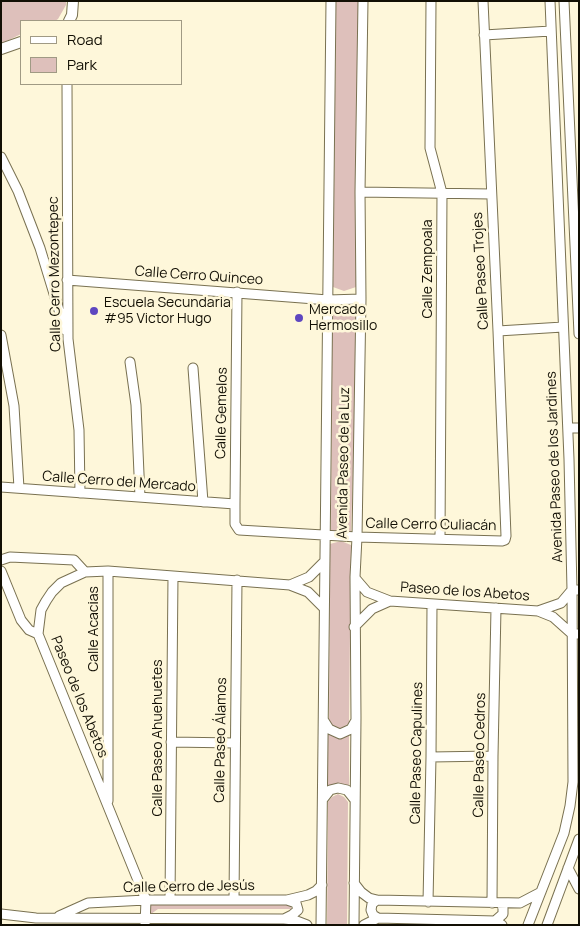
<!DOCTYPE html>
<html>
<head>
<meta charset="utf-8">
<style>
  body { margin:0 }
  #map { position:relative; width:580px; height:926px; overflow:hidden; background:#fef7da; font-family:Manrope,sans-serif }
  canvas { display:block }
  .frame { position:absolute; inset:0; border:2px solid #120f04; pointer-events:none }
  .legend { position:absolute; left:20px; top:20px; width:162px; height:65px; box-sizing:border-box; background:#fef7da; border:1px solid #a09a84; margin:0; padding:6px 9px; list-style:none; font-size:15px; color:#120f04 }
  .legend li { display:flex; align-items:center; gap:10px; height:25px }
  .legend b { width:25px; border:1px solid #a09a84 }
</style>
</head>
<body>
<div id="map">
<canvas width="580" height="926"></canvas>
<div class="frame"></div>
<ul class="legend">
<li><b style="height:6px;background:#fff"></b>Road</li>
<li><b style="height:14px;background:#dec0bb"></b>Park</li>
</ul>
</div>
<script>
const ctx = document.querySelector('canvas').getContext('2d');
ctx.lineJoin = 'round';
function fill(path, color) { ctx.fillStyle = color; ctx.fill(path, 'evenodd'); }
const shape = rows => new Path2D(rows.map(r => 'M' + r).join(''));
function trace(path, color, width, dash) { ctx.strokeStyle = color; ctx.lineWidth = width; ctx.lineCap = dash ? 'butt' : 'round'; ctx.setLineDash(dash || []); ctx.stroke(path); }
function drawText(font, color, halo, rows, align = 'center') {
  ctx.font = font + ' Manrope,sans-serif'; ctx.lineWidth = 5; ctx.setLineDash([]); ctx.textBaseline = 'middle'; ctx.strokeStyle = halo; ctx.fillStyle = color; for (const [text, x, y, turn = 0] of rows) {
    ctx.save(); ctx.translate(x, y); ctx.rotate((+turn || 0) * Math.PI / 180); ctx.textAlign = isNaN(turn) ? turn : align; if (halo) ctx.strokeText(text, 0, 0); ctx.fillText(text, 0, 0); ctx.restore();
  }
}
fill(shape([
  [1,1,66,1,66,5,58,19,55,21,21,21,21,34,1,44],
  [336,1,361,1,356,287,344,291,333,287],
  [345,306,358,314,351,532,331,531,332,312,338,308],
  [341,541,351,545,349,723,344,727,339,729,329,723,330,544],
  [328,733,349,733,349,788,328,788],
  [338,794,344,797,348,802,347,925,327,925,328,802,332,797],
  [147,904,157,905,291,904,291,909,158,909,148,916]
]), '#dec0bb');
const minor = shape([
  [431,1,430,148,442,193,440,539],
  [564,1,579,334],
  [484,35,551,31],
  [67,84,68,339,79,430,80,493],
  [1,157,18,191,40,248,65,330],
  [360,192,491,194],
  [67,280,328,300,361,299],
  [237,292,235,504,235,524,239,530,357,537,502,541,505,540,506,536,498,331,483,1],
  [498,331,563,327],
  [1,335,14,406,19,488],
  [130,362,136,405,140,497],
  [193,368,203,502],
  [568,428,579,428],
  [1,487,235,504],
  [1,560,10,557,74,560,85,572],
  [1,571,21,620,29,630,38,634],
  [108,571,108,801],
  [355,578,367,592,390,601,538,611,561,603,572,590,579,590],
  [290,585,309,577,325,561],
  [538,611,553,617,572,634,579,634],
  [354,627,372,609,390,601],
  [324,721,329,729,340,734,351,729,355,722],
  [171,742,235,743],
  [431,757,493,756],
  [323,799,330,790,338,788,347,790,355,800],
  [568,868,579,889],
  [354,883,361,892,369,898,377,900,520,903,541,892],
  [170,900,173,576],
  [234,900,237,580],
  [377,900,372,904,371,910,373,915,378,918],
  [428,902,431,757,432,604],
  [492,903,493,756,496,608],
  [1,914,36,918,284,919,294,920,307,925],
  [59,916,88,903,146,900,287,900,308,895,316,891,322,885],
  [284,919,292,915,298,910,296,903,287,900],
  [495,921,503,914,503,908,501,903],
  [145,925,146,900,38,634,41,610,46,601,52,592,61,583,85,572,108,571,290,585,308,592,324,608],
  [321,925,331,1],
  [354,925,356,718,355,577,357,537,361,299,360,192,363,1],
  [364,925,378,918,495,921,502,925],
  [528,925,564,833,570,806,573,782,572,590,569,459,550,1],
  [547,925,579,839]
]);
const major = shape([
  [69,21,72,15,73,1],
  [1,49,21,42]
]);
trace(minor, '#797151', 11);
trace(major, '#797151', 12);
trace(minor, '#fff', 9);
trace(major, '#fff', 10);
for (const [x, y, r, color] of [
  [94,311,5,"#5e47c0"],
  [299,318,5,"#5e47c0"]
]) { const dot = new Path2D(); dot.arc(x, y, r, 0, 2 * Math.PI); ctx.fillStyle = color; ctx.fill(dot); trace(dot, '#fef7da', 2); }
drawText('14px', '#120f04', '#fef7da', [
  ["Calle Zempoala",428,269,-90],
  ["Calle Paseo Trojes",481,271,-93],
  ["Calle Cerro Mezontepec",55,274,-91],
  ["Calle Cerro Quinceo",199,276,4],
  ["Calle Gemelos",222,413,-89],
  ["Avenida Paseo de la Luz",344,463,-89],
  ["Avenida Paseo de los Jardines",555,467,-92],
  ["Calle Cerro del Mercado",119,482,4],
  ["Calle Cerro Culiacán",431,525,1],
  ["Paseo de los Abetos",465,592,4],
  ["Calle Acacias",94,629,-90],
  ["Paseo de los Abetos",79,697,68],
  ["Calle Paseo Ahuehuetes",158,738,-90],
  ["Calle Paseo Álamos",221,740,-89],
  ["Calle Paseo Capulines",417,753,-89],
  ["Calle Paseo Cedros",480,755,-89],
  ["Calle Cerro de Jesús",189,887,-1]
]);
drawText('14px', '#120f04', '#fef7da', [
  ["Escuela Secundaria",104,303],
  ["#95 Victor Hugo",104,319],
  ["Mercado",309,310],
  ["Hermosillo",309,326]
], 'left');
</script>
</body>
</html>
